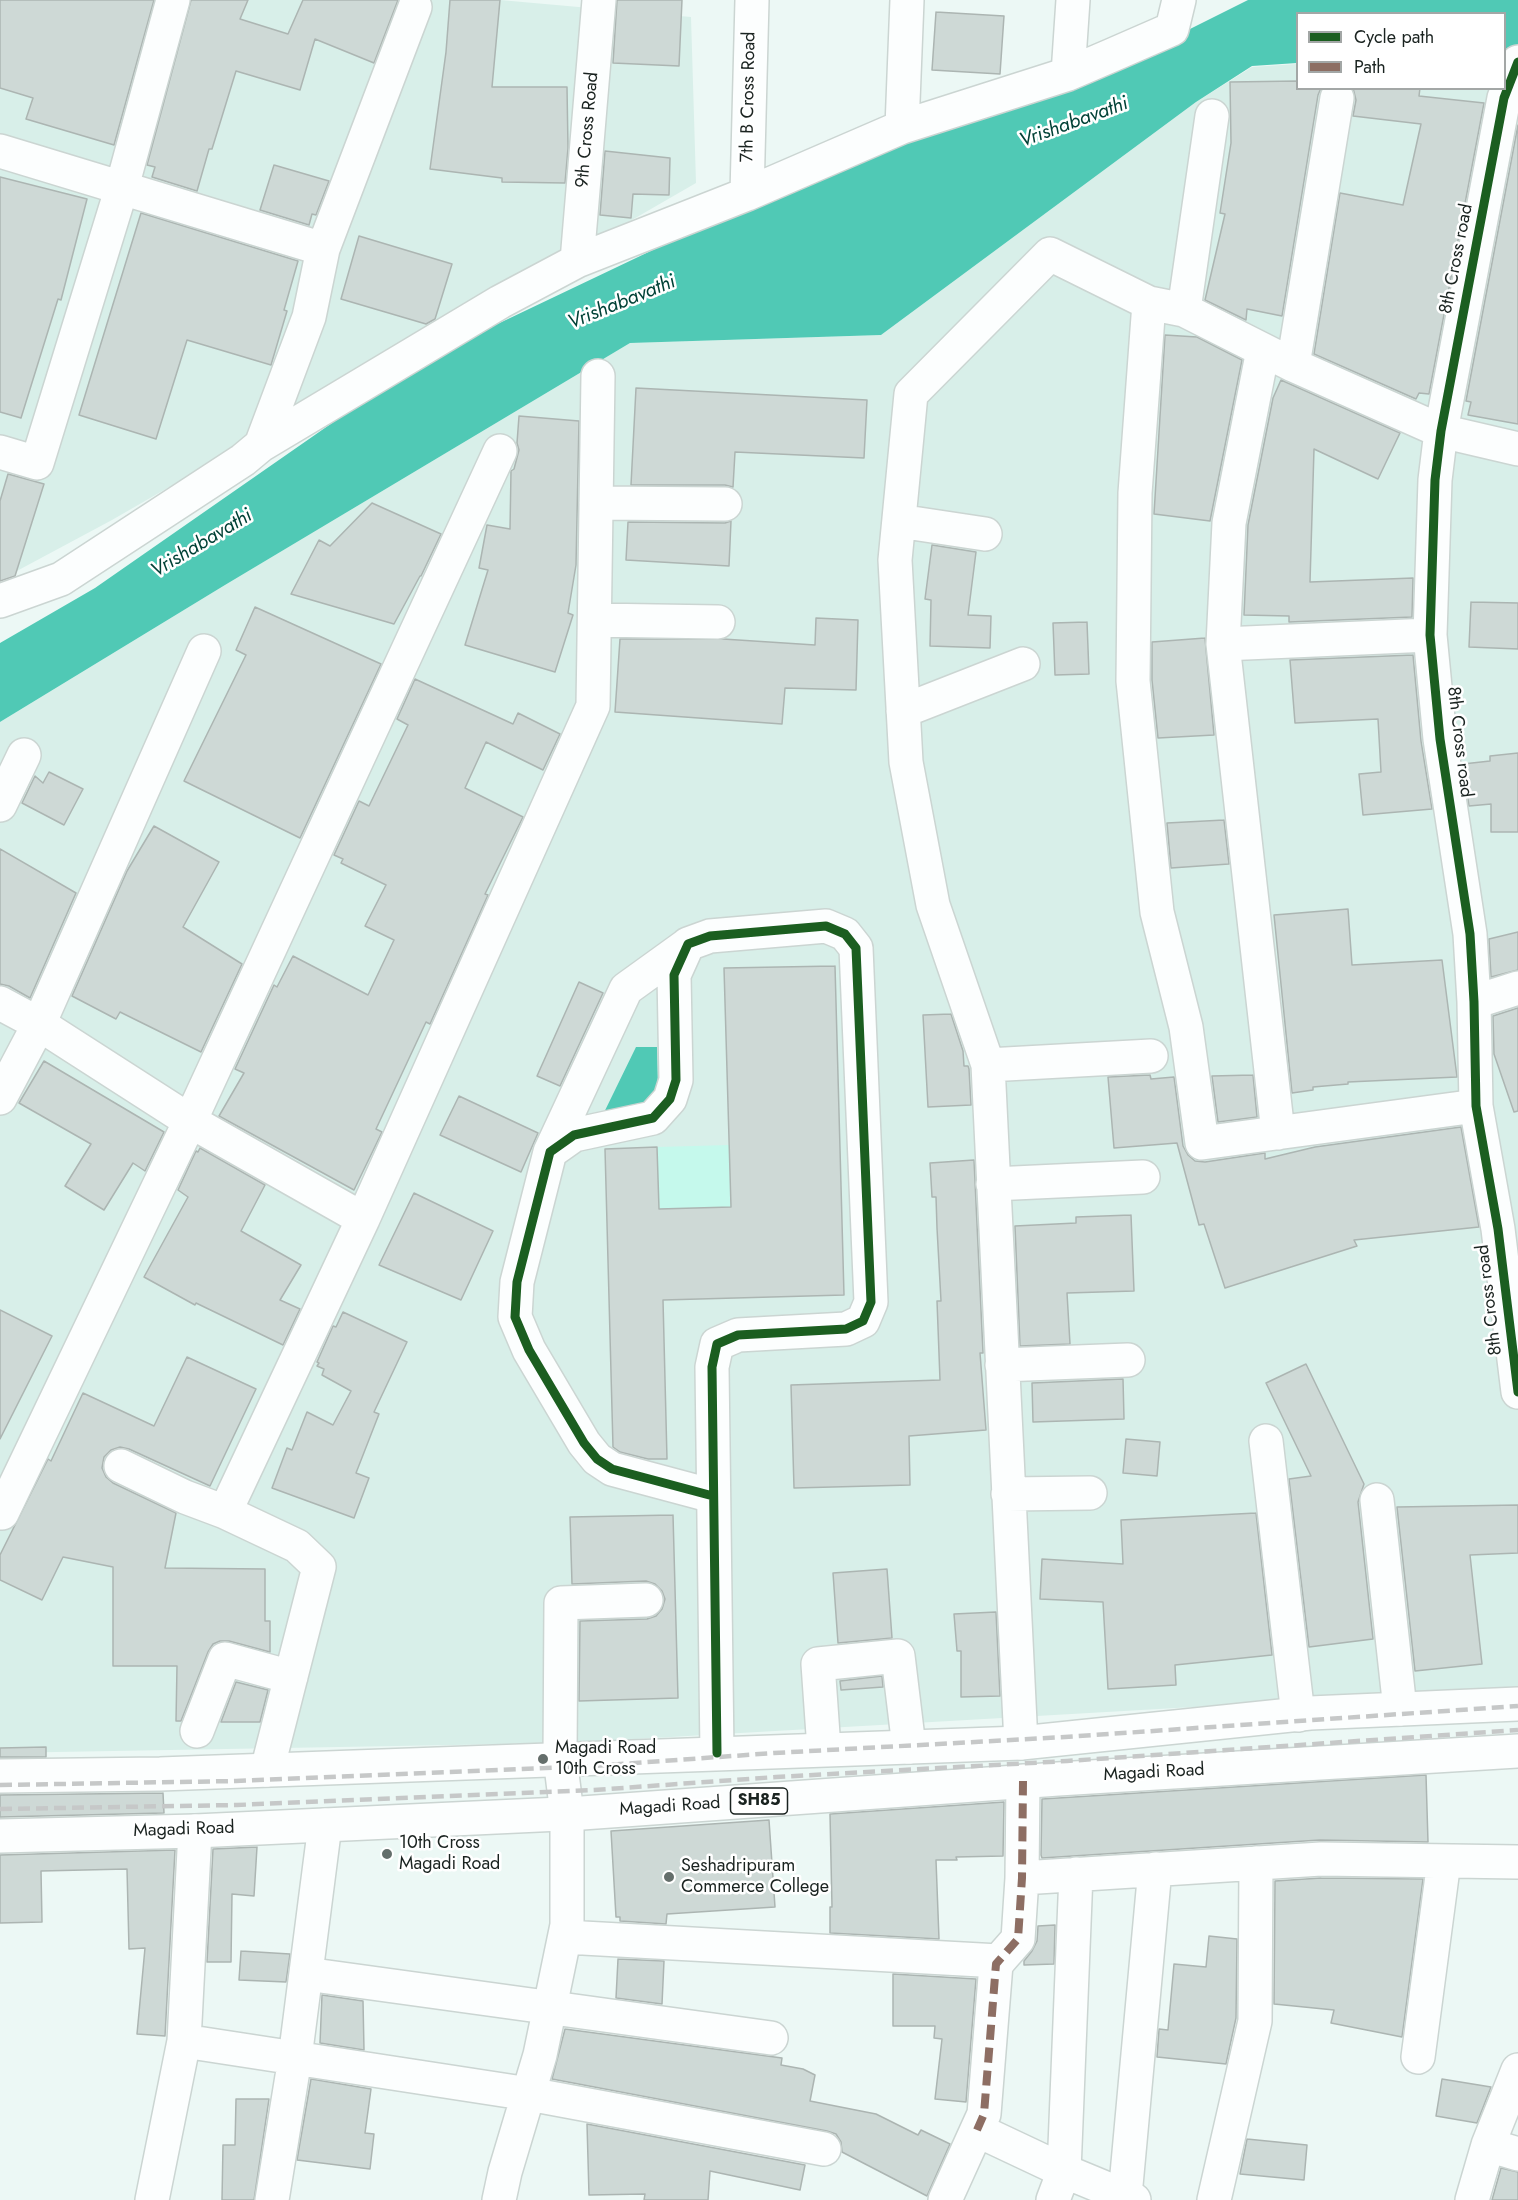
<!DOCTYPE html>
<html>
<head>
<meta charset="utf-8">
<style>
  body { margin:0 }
  #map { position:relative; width:1518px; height:2200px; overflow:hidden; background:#ecf8f5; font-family:Jost,sans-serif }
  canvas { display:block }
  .legend { position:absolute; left:1296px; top:12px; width:210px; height:78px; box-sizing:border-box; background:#fff; border:2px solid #a3a7a6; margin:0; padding:8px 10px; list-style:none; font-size:18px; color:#1a2320 }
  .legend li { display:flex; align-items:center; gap:12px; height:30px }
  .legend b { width:30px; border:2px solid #a3a7a6 }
</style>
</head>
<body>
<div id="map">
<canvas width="1518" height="2200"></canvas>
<ul class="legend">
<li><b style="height:8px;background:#1b5e20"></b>Cycle path</li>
<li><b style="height:8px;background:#8d6e63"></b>Path</li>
</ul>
</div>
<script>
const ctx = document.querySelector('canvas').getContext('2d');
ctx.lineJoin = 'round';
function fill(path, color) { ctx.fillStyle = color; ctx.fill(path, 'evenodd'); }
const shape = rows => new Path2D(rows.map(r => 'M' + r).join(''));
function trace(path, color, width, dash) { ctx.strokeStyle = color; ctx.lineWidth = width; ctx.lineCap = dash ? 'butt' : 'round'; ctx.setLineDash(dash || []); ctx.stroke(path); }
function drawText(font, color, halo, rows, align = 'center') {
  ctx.font = font + ' Jost,sans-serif'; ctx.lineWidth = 5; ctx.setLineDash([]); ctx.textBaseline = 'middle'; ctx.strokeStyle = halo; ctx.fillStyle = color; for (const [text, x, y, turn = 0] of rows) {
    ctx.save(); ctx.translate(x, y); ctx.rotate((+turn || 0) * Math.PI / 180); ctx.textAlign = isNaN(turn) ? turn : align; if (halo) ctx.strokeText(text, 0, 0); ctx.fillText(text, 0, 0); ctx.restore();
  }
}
fill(shape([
  [0,0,500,0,691,17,696,183,112,520,0,580],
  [1297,64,1298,88,1504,88,1518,65,1518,1696,1246,1704,566,1743,0,1753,0,722,225,585,630,343,881,335,1196,102,1252,67]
]), '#d8efe9');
fill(shape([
  [729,1145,731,1207,659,1209,657,1147]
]), '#c5f9ec');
fill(shape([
  [1248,0,1518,0,1518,65,1505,65,1504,14,1298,14,1297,63,1252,66,1196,102,881,335,630,343,225,585,0,722,0,643,95,588,424,359,827,167,1106,71],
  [636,1047,657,1047,659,1134,594,1133]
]), '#50c9b5');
const building = shape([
  [0,0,154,0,114,145,26,119,33,98,0,88,0,0],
  [191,0,248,0,240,19,288,34,303,0,398,0,374,63,315,39,300,90,236,71,212,149,209,149,197,191,152,177,155,167,147,165,191,0],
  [450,0,500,0,492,87,567,87,568,148,565,183,502,182,502,178,430,169,446,52,450,0],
  [617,0,682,0,679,66,613,63,617,0],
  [936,12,1004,16,1000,74,932,70,936,12],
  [1298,81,1298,88,1321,88,1318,95,1282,316,1247,309,1246,320,1205,300,1225,214,1220,213,1231,143,1230,82,1298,81],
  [1353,88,1420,88,1419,96,1484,103,1429,394,1419,393,1416,399,1314,354,1340,193,1403,205,1421,124,1353,116,1356,100,1353,88],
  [1518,125,1518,424,1468,415,1471,402,1466,401,1518,125],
  [605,151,670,158,669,195,633,194,631,218,600,215,605,151],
  [274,165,329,181,316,215,312,214,309,225,260,210,274,165],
  [0,177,87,199,61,300,58,299,21,418,0,412,0,177],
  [141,213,298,261,284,310,287,311,271,365,187,340,156,439,79,415,141,213],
  [359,236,452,264,435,319,426,324,341,299,359,236],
  [1165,335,1197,337,1242,360,1210,521,1154,514,1165,335],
  [1281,380,1400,433,1378,479,1314,449,1310,582,1413,578,1412,617,1289,622,1289,616,1244,615,1248,525,1273,398,1281,380],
  [636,388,867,400,864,458,735,452,733,487,725,485,631,485,636,388],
  [519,416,579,421,576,565,568,613,573,615,555,672,465,645,488,570,479,568,487,525,510,529,511,471,514,469,519,450,517,443,519,416],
  [8,474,44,484,15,576,0,581,0,501,8,474],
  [372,503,441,534,421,576,420,576,394,624,291,594,319,540,330,546,372,503],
  [731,521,729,566,626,560,628,522,725,523,731,521],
  [932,545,976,552,968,615,991,616,990,648,930,646,931,600,925,599,932,545],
  [1471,602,1518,603,1518,649,1469,647,1471,602],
  [255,607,381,664,300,838,184,781,246,655,236,650,255,607],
  [816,618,858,620,856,690,785,688,782,724,615,712,620,639,723,639,815,645,816,618],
  [1087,622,1089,674,1055,675,1053,623,1087,622],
  [1205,638,1214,735,1158,738,1152,680,1152,642,1205,638],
  [1413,655,1421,741,1432,809,1363,815,1359,774,1381,772,1378,719,1295,723,1290,660,1413,655],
  [415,679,513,724,518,713,560,734,543,770,486,742,465,788,523,817,485,894,488,895,430,1024,426,1022,376,1129,382,1132,354,1190,219,1116,244,1073,235,1069,274,985,277,987,293,956,368,995,394,940,365,926,386,885,341,863,343,859,334,855,359,801,369,806,408,725,397,719,415,679],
  [1518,753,1518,832,1491,832,1491,804,1469,806,1463,764,1490,761,1490,756,1518,753],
  [49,772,83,789,64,825,22,803,35,776,43,783,49,772],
  [1224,820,1229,864,1171,868,1167,823,1224,820],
  [154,826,219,862,183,927,242,964,201,1052,120,1012,116,1019,72,996,127,871,154,826],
  [0,849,76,893,30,998,9,986,0,984,0,849],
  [1348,909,1352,965,1442,960,1457,1077,1348,1082,1348,1084,1313,1087,1313,1090,1292,1093,1274,915,1348,909],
  [1518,932,1518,970,1491,977,1489,939,1518,932],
  [835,966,844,1295,663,1300,667,1459,648,1459,620,1452,613,1447,605,1149,657,1147,659,1209,731,1207,724,968,835,966],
  [579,982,603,993,560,1086,537,1076,579,982],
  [1518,1008,1518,1111,1514,1112,1494,1054,1493,1016,1518,1008],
  [951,1014,963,1051,964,1066,968,1066,969,1069,971,1105,928,1107,923,1015,951,1014],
  [44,1061,164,1132,145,1171,133,1163,104,1210,65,1186,91,1144,19,1103,44,1061],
  [1150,1075,1151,1079,1174,1077,1183,1146,1188,1155,1195,1161,1205,1162,1265,1153,1265,1159,1315,1147,1461,1127,1479,1227,1354,1240,1357,1246,1225,1288,1204,1224,1199,1225,1177,1143,1114,1148,1108,1077,1150,1075],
  [1253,1075,1257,1117,1218,1122,1212,1076,1253,1075],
  [459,1096,538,1133,521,1172,440,1135,459,1096],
  [200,1148,265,1185,241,1231,301,1265,280,1300,300,1309,283,1345,196,1303,195,1305,144,1277,188,1197,178,1190,196,1151,198,1152,200,1148],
  [974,1160,983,1353,980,1353,986,1430,909,1436,910,1485,794,1488,791,1385,940,1380,937,1301,941,1301,937,1228,936,1197,932,1197,930,1163,974,1160],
  [414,1193,493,1231,461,1300,379,1265,414,1193],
  [1131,1215,1134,1291,1067,1293,1070,1344,1020,1346,1015,1226,1076,1223,1076,1217,1131,1215],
  [0,1310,52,1336,0,1439,0,1310],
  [343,1312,407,1342,374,1412,379,1414,356,1473,369,1478,354,1518,272,1488,287,1448,292,1450,307,1412,333,1425,351,1391,322,1375,324,1369,317,1366,319,1363,317,1362,333,1326,336,1327,343,1312],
  [187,1357,256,1389,210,1486,129,1449,120,1447,111,1450,104,1457,102,1468,106,1477,113,1483,176,1513,165,1568,265,1569,265,1621,270,1621,270,1652,229,1641,220,1641,213,1644,208,1652,181,1721,176,1721,177,1666,113,1666,113,1567,63,1557,42,1600,0,1580,0,1555,48,1459,51,1461,83,1393,154,1426,187,1357],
  [1306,1364,1364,1484,1358,1502,1373,1639,1309,1647,1289,1479,1311,1476,1266,1383,1306,1364],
  [1123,1379,1124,1419,1033,1422,1032,1383,1123,1379],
  [1126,1439,1160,1442,1157,1476,1123,1473,1126,1439],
  [1518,1505,1518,1553,1470,1555,1482,1664,1415,1671,1397,1507,1518,1505],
  [1256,1513,1272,1655,1175,1665,1176,1685,1108,1689,1103,1602,1040,1599,1042,1559,1123,1564,1121,1520,1256,1513],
  [673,1515,678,1698,579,1701,580,1621,647,1619,656,1616,662,1609,665,1599,662,1591,655,1584,646,1581,572,1584,570,1517,673,1515],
  [887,1569,892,1638,838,1643,833,1573,887,1569],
  [996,1612,1000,1696,961,1697,961,1651,957,1651,954,1614,996,1612],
  [882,1676,883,1687,841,1690,840,1681,882,1676],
  [236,1682,268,1690,260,1722,221,1722,236,1682],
  [46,1747,46,1757,0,1757,0,1748,46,1747],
  [1426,1775,1428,1842,1320,1840,1042,1858,1041,1855,1042,1799,1426,1775],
  [163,1793,164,1813,0,1817,0,1795,163,1793],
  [1004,1802,1003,1856,956,1857,957,1860,936,1860,939,1939,830,1933,830,1907,832,1907,830,1814,1004,1802],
  [769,1820,775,1907,667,1914,666,1924,620,1921,620,1917,616,1917,611,1831,769,1820],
  [257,1847,254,1896,232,1894,231,1962,207,1962,213,1849,257,1847],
  [175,1850,165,2036,137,2034,145,1948,129,1949,127,1869,41,1871,42,1922,0,1923,0,1855,175,1850],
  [1321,1878,1423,1879,1402,2037,1331,2023,1334,2010,1274,2004,1275,1881,1321,1878],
  [1055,1925,1054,1964,1024,1965,1024,1961,1032,1951,1037,1941,1038,1926,1055,1925],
  [1209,1936,1237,1939,1236,2018,1226,2064,1157,2057,1159,2029,1168,2030,1174,1964,1206,1967,1209,1936],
  [241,1951,290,1954,286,1982,239,1980,241,1951],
  [618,1959,664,1961,662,2004,616,1998,618,1959],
  [893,1974,976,1979,966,2102,935,2099,942,2039,934,2038,935,2026,893,2026,893,1974],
  [322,1995,363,2001,364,2050,320,2043,322,1995],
  [565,2029,782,2058,781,2065,803,2069,815,2075,810,2101,876,2114,918,2135,921,2130,950,2144,927,2196,842,2152,841,2142,836,2134,827,2131,552,2079,565,2029],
  [311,2079,371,2089,365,2133,374,2134,370,2169,297,2160,311,2079],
  [1442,2079,1491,2087,1477,2123,1436,2116,1442,2079],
  [236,2099,269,2099,254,2200,222,2200,223,2145,235,2145,236,2099],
  [587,2124,805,2165,800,2190,710,2171,708,2200,644,2200,645,2194,589,2195,587,2124],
  [1247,2139,1307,2145,1304,2180,1240,2174,1247,2139],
  [1501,2168,1518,2172,1518,2200,1492,2200,1501,2168]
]);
fill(building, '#ced9d6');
trace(building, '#acb5b2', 1.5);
const minor = shape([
  [1518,62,1504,98,1441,431,1435,480,1430,635,1440,739,1470,934,1474,1002,1476,1106,1498,1229,1518,1392],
  [1068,74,1073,0],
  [902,127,907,0],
  [0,151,323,249,309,317,261,445,243,460,61,579,0,601],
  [747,194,752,0],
  [323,249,415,7],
  [577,261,599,0],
  [1149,303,1135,493,1133,681,1157,912,1186,1027,1202,1143,1476,1106],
  [1184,310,1212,116],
  [1293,365,1337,98],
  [261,445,500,302,577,261,747,194,902,127,1068,74,1110,56,1172,29,1179,0],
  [0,452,37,463,122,187,173,0],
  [596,503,725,504],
  [899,521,985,534],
  [595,620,718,622],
  [1223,644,1229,523,1263,350],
  [903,711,1023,664],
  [0,805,24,755],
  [1474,1002,1518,988],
  [0,1003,39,1024,190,1121,363,1219,225,1512,297,1546,319,1567,267,1770],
  [988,1065,1151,1056],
  [0,1098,39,1024,204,651],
  [1278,1133,1223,644,1430,635],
  [550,1152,626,989,687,945],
  [993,1184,1143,1177],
  [363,1219,593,706,598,376],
  [1002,1365,1128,1360],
  [1266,1441,1298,1715],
  [121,1466,185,1497,225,1512],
  [1008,1494,1090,1493],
  [713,1496,612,1469,597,1459,584,1443,529,1350,515,1317,517,1282,550,1152,574,1135,653,1118,670,1099,676,1080,674,975,688,944,710,936,826,926,845,934,856,948,871,1302,863,1321,846,1329,738,1335,717,1344,712,1367,717,1753],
  [1377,1500,1400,1709],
  [2,1513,190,1121,500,451],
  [197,1731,225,1659,291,1677],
  [1021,1743,988,1065,933,905,906,762,895,560,911,394,1050,254,1149,303,1184,310,1293,365,1441,431,1518,449],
  [824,1749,818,1664,898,1656,909,1747],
  [1022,1878,1321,1859,1518,1862],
  [565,1937,999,1961],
  [306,1974,771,2038],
  [184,2041,529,2094,824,2149],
  [1418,2057,1444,1861],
  [977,2130,1064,2171,1134,2200],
  [1488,2145,1518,2154],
  [1125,2196,1155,1869],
  [152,2200,184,2041,195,1831],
  [272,2200,295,2058,325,1825],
  [499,2200,505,2172,540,2055,567,1925,567,1814,560,1758,561,1603,646,1600],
  [945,2200,984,2114,996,1964,1018,1939,1022,1878,1023,1781],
  [1053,2200,1064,2171,1076,1874],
  [1214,2200,1255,2021,1256,1863],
  [1472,2200,1488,2145,1518,2070]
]);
const major = shape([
  [0,1776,160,1774,1021,1743,1310,1713,1518,1704],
  [0,1836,195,1831,582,1813,1058,1779,1518,1751]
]);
trace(minor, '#cbd5d2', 36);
trace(major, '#cbd5d2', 36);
trace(minor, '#fcfefe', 33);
trace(major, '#fcfefe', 33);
trace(shape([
  [0,1785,236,1781,593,1766,774,1753,1065,1737,1518,1706],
  [0,1809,237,1805,594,1790,776,1777,1067,1761,1518,1730]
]), '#c6c8c8', 4.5, [12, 6]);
trace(shape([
  [977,2130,984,2114,996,1964,1018,1939,1022,1878,1023,1781]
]), '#8d6e63', 8, [15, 8]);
trace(shape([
  [1518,62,1504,98,1441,431,1435,480,1430,635,1440,739,1470,934,1474,1002,1476,1106,1498,1229,1518,1392],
  [713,1496,612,1469,597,1459,584,1443,529,1350,515,1317,517,1282,550,1152,574,1135,653,1118,670,1099,676,1080,674,975,688,944,710,936,826,926,845,934,856,948,871,1302,863,1321,846,1329,738,1335,717,1344,712,1367,717,1753]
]), '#1b5e20', 9);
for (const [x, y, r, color] of [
  [543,1759,6,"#646e6b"],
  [387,1854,6,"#646e6b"],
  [669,1877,6,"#646e6b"]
]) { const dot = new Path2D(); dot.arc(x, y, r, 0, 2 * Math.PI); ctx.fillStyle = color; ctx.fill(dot); trace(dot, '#fff', 2); }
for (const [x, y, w] of [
  [759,1801,57]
]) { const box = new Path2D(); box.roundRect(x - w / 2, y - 13, w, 26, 4.5); ctx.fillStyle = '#fff'; ctx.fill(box); trace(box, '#1a2320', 1.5); }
drawText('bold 16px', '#1a2320', null, [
  ["SH85",759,1801]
]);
drawText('18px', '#1a2320', '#fff', [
  ["7th B Cross Road",749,97,-89],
  ["9th Cross Road",588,130,-85],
  ["8th Cross road",1457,259,-79],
  ["8th Cross road",1459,742,83],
  ["8th Cross road",1490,1300,-97],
  ["Magadi Road",1154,1773,-3],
  ["Magadi Road",670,1807,-4],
  ["Magadi Road",184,1830,-2]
]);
drawText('18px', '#1a2320', '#fff', [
  ["Magadi Road",555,1749],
  ["10th Cross",555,1770],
  ["10th Cross",399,1844],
  ["Magadi Road",399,1865],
  ["Seshadripuram",681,1867],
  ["Commerce College",681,1888]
], 'left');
drawText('italic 20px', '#004136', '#fff', [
  ["Vrishabavathi",1074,123,-20],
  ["Vrishabavathi",622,303,-22],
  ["Vrishabavathi",202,544,-31]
]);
</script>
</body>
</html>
